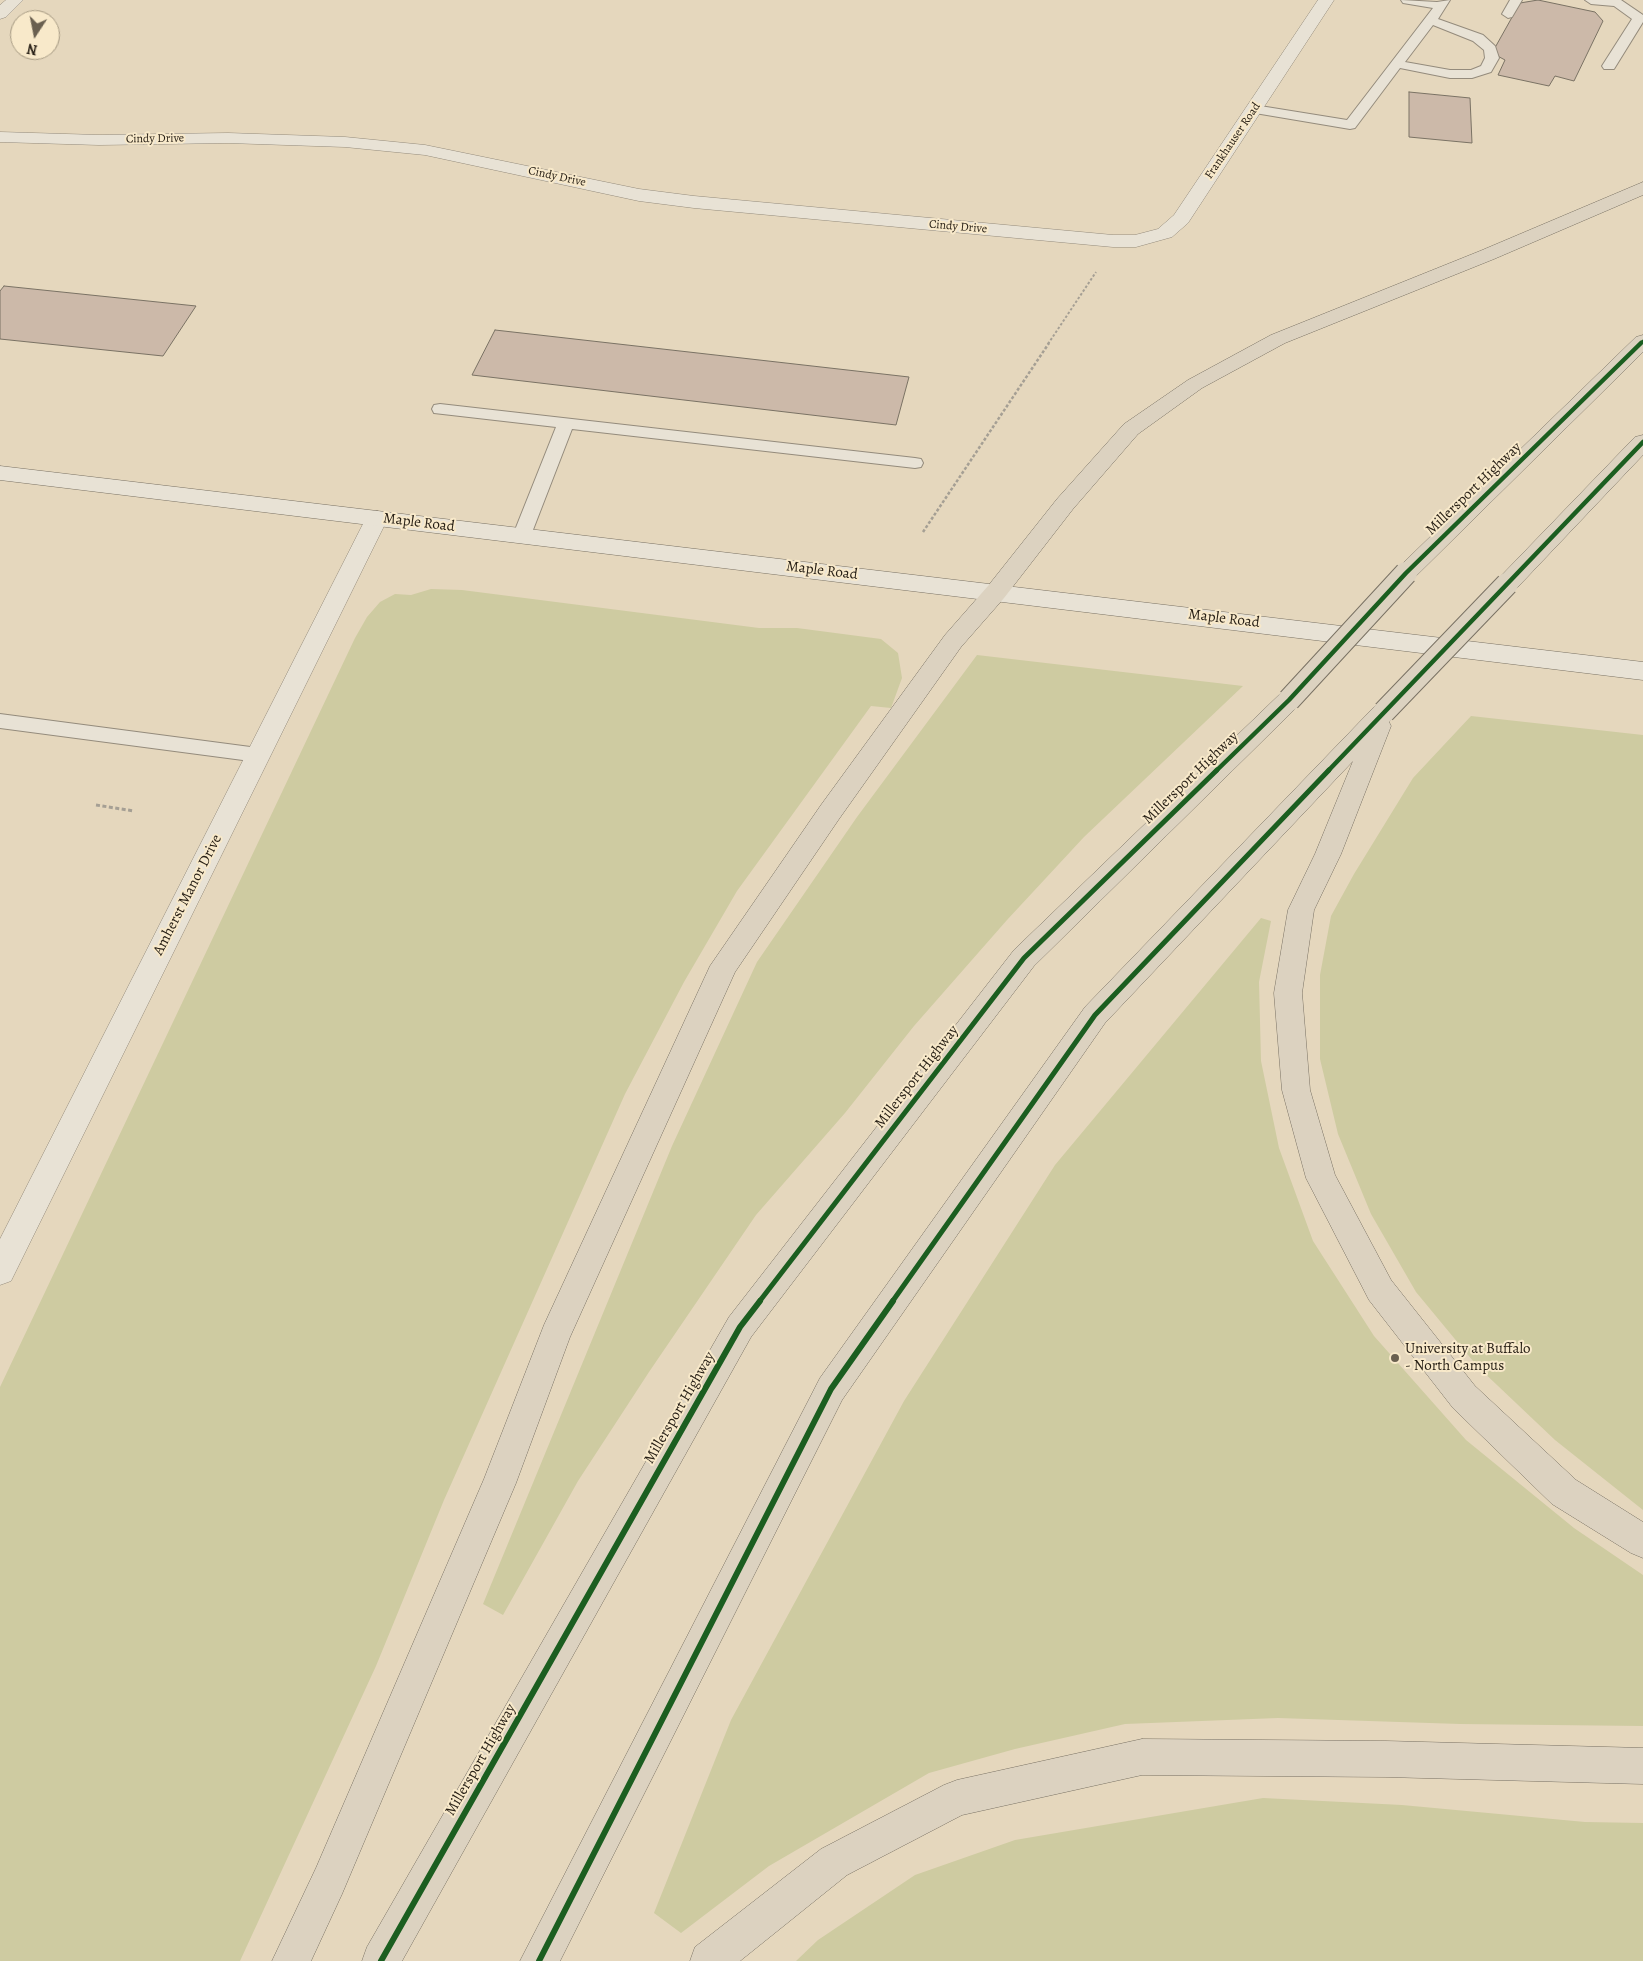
<!DOCTYPE html>
<html>
<head>
<meta charset="utf-8">
<style>
  body { margin:0 }
  #map { position:relative; width:1643px; height:1961px; overflow:hidden; background:#e5d7bd; font-family:Alegreya,serif }
  canvas { display:block }
  .north { position:absolute; left:10px; top:10px; width:50px; height:50px; box-sizing:border-box; background:#f8e9ca; border:1px solid #a59982; border-radius:50%; rotate:191deg; font-size:14px; font-weight:700; line-height:20px; text-align:center; color:#282016 }
  .north::after { content:''; display:block; margin:auto; width:18px; height:22px; background:#6a6050; clip-path:polygon(50% 0,100% 100%,50% 72%,0 100%) }
</style>
</head>
<body>
<div id="map">
<canvas width="1643" height="1961"></canvas>
<div class="north">N</div>
</div>
<script>
const ctx = document.querySelector('canvas').getContext('2d');
ctx.lineJoin = 'round';
function fill(path, color) { ctx.fillStyle = color; ctx.fill(path, 'evenodd'); }
const shape = rows => new Path2D(rows.map(r => 'M' + r).join(''));
function trace(path, color, width, dash) { ctx.strokeStyle = color; ctx.lineWidth = width; ctx.lineCap = dash ? 'butt' : 'round'; ctx.setLineDash(dash || []); ctx.stroke(path); }
function drawText(font, color, halo, rows, align = 'center') {
  ctx.font = font + ' Alegreya,serif'; ctx.lineWidth = 4; ctx.setLineDash([]); ctx.textBaseline = 'middle'; ctx.strokeStyle = halo; ctx.fillStyle = color; for (const [text, x, y, turn = 0] of rows) {
    ctx.save(); ctx.translate(x, y); ctx.rotate((+turn || 0) * Math.PI / 180); ctx.textAlign = isNaN(turn) ? turn : align; if (halo) ctx.strokeText(text, 0, 0); ctx.fillText(text, 0, 0); ctx.restore();
  }
}
fill(shape([
  [431,589,462,590,759,628,797,628,881,639,898,653,902,678,891,708,871,706,737,891,684,982,625,1094,444,1500,376,1666,240,1961,0,1961,0,1387,355,638,367,617,380,602,395,594,411,595],
  [977,655,1243,686,1084,837,1007,920,914,1026,845,1113,756,1215,649,1372,578,1481,503,1615,483,1604,672,1146,757,962,857,817],
  [1471,716,1643,735,1643,1510,1555,1440,1478,1367,1416,1292,1371,1214,1338,1134,1320,1059,1320,975,1331,916,1354,874,1413,778],
  [1261,918,1271,921,1259,982,1261,1061,1279,1148,1313,1241,1374,1336,1466,1440,1574,1528,1643,1575,1643,1726,1460,1724,1278,1718,1125,1724,1015,1749,929,1773,769,1866,681,1933,654,1913,731,1720,904,1401,1055,1165],
  [1263,1798,1402,1805,1585,1822,1643,1823,1643,1961,796,1961,818,1940,915,1875,1015,1840]
]), '#cecba1');
const building = shape([
  [1538,0,1595,12,1603,21,1574,81,1555,76,1549,86,1498,75,1505,60,1492,53,1520,3,1538,0],
  [1409,92,1470,98,1472,143,1409,137,1409,92],
  [4,286,196,306,163,356,0,339,0,291,4,286],
  [495,330,909,377,896,425,472,375,495,330]
]);
fill(building, '#ccb9a9');
trace(building, '#7a7264', 1);
const service = shape([
  [1401,0,1437,2,1450,0,1438,19,1483,35,1495,46,1499,58,1491,72,1472,78,1450,78,1400,68,1355,128,1350,129,1249,112,1247,109,1254,105,1347,120,1433,8,1403,3,1401,0],
  [1433,25,1473,41,1484,50,1485,58,1481,66,1471,70,1450,70,1405,62,1433,25],
  [1510,0,1522,0,1512,17,1508,18,1502,14,1510,0],
  [1585,0,1621,0,1643,15,1643,22,1614,69,1604,69,1602,66,1632,19,1614,6,1591,4,1585,0],
  [440,404,915,458,921,459,923,463,921,467,915,468,572,429,531,535,528,539,522,541,516,539,513,535,556,427,434,413,432,409,434,405,440,404],
  [0,714,258,748,265,750,268,755,265,760,258,762,0,728,0,714]
]);
const minor = shape([
  [6,0,23,0,6,17,0,19,0,5,6,0],
  [1318,0,1334,0,1188,223,1172,237,1136,247,1113,247,694,208,639,201,425,155,345,147,228,143,99,145,0,142,0,132,99,135,228,133,345,137,425,145,639,189,694,196,1113,235,1135,235,1158,229,1174,215,1318,0],
  [377,511,385,513,388,518,11,1281,0,1285,0,1239,366,518,369,513,377,511]
]);
const secondary = shape([
  [0,466,1643,662,1643,680,0,480,0,466]
]);
const primary = shape([
  [1643,182,1643,195,1494,259,1285,343,1202,388,1138,434,1073,509,1004,598,961,647,839,819,735,972,570,1337,516,1483,342,1894,311,1961,272,1961,316,1868,484,1479,544,1325,710,966,821,805,945,635,988,586,1057,499,1124,424,1188,380,1271,335,1480,251,1643,182],
  [1643,335,1643,352,1414,578,1406,581,1398,578,1395,573,1398,568,1636,337,1643,335],
  [1643,435,1643,455,1515,590,1507,592,1499,590,1496,584,1499,578,1635,437,1643,435],
  [1289,691,1298,694,1301,700,1298,706,1034,966,751,1337,402,1961,362,1961,367,1947,729,1317,1014,950,1280,694,1289,691],
  [1384,703,1393,706,1396,712,1389,722,1391,726,1341,854,1314,910,1302,993,1310,1090,1335,1175,1391,1280,1475,1386,1576,1480,1643,1522,1643,1558,1631,1553,1552,1504,1453,1408,1369,1300,1306,1178,1282,1090,1274,993,1288,910,1315,854,1353,761,1105,1023,842,1400,560,1961,520,1961,820,1378,1085,1007,1375,706,1384,703],
  [1142,1739,1386,1741,1643,1748,1643,1784,1386,1777,1142,1775,962,1815,847,1875,740,1961,690,1961,695,1947,821,1849,944,1785,957,1780,1142,1739]
]);
trace(service, '#948b7c', 2);
trace(minor, '#948b7c', 1);
trace(secondary, '#7a7264', 1);
trace(primary, '#7a7264', 1);
trace(shape([
  [1048,344,1096,272]
]), '#a59f94', 2, [2.5, 2]);
trace(shape([
  [923,532,1049,343]
]), '#a59f94', 2.5, [3, 2]);
trace(shape([
  [96,805,134,811]
]), '#a59f94', 3, [4, 2.5]);
fill(service, '#e8e2d5');
fill(minor, '#e8e2d5');
fill(secondary, '#e8e2d5');
fill(primary, '#dcd2c0');
const primaryBridge = shape([
  [1289,700,1406,573],
  [1384,712,1507,584]
]);
trace(primaryBridge, '#7a7264', 24, []);
trace(primaryBridge, '#dcd2c0', 22);
trace(shape([
  [1640,344,1643,341]
]), '#1b5e20', 3);
trace(shape([
  [1216,771,1289,700,1406,573,1641,343],
  [1328,771,1643,442]
]), '#1b5e20', 4.5);
trace(shape([
  [759,1302,1024,958,1217,770],
  [892,1302,1095,1015,1329,770]
]), '#1b5e20', 5);
trace(shape([
  [381,1961,740,1327,760,1301],
  [539,1961,831,1389,893,1301]
]), '#1b5e20', 6);
for (const [x, y, r, color] of [
  [1395,1358,5,"#6a6050"]
]) { const dot = new Path2D(); dot.arc(x, y, r, 0, 2 * Math.PI); ctx.fillStyle = color; ctx.fill(dot); trace(dot, '#f8e9ca', 2); }
drawText('12px', '#282016', '#f8e9ca', [
  ["Cindy Drive",155,139,-1],
  ["Frankhauser Road",1233,141,-56],
  ["Cindy Drive",557,177,12],
  ["Cindy Drive",958,227,5]
]);
drawText('15px', '#282016', '#f8e9ca', [
  ["Millersport Highway",1474,489,-44],
  ["Maple Road",419,523,7],
  ["Maple Road",822,571,7],
  ["Maple Road",1224,619,7],
  ["Millersport Highway",1191,778,-44],
  ["Amherst Manor Drive",188,895,-63],
  ["Millersport Highway",917,1077,-52],
  ["Millersport Highway",680,1408,-60],
  ["Millersport Highway",481,1760,-60]
]);
drawText('15px', '#282016', '#f8e9ca', [
  ["University at Buffalo",1405,1349],
  ["- North Campus",1405,1366]
], 'left');
</script>
</body>
</html>
